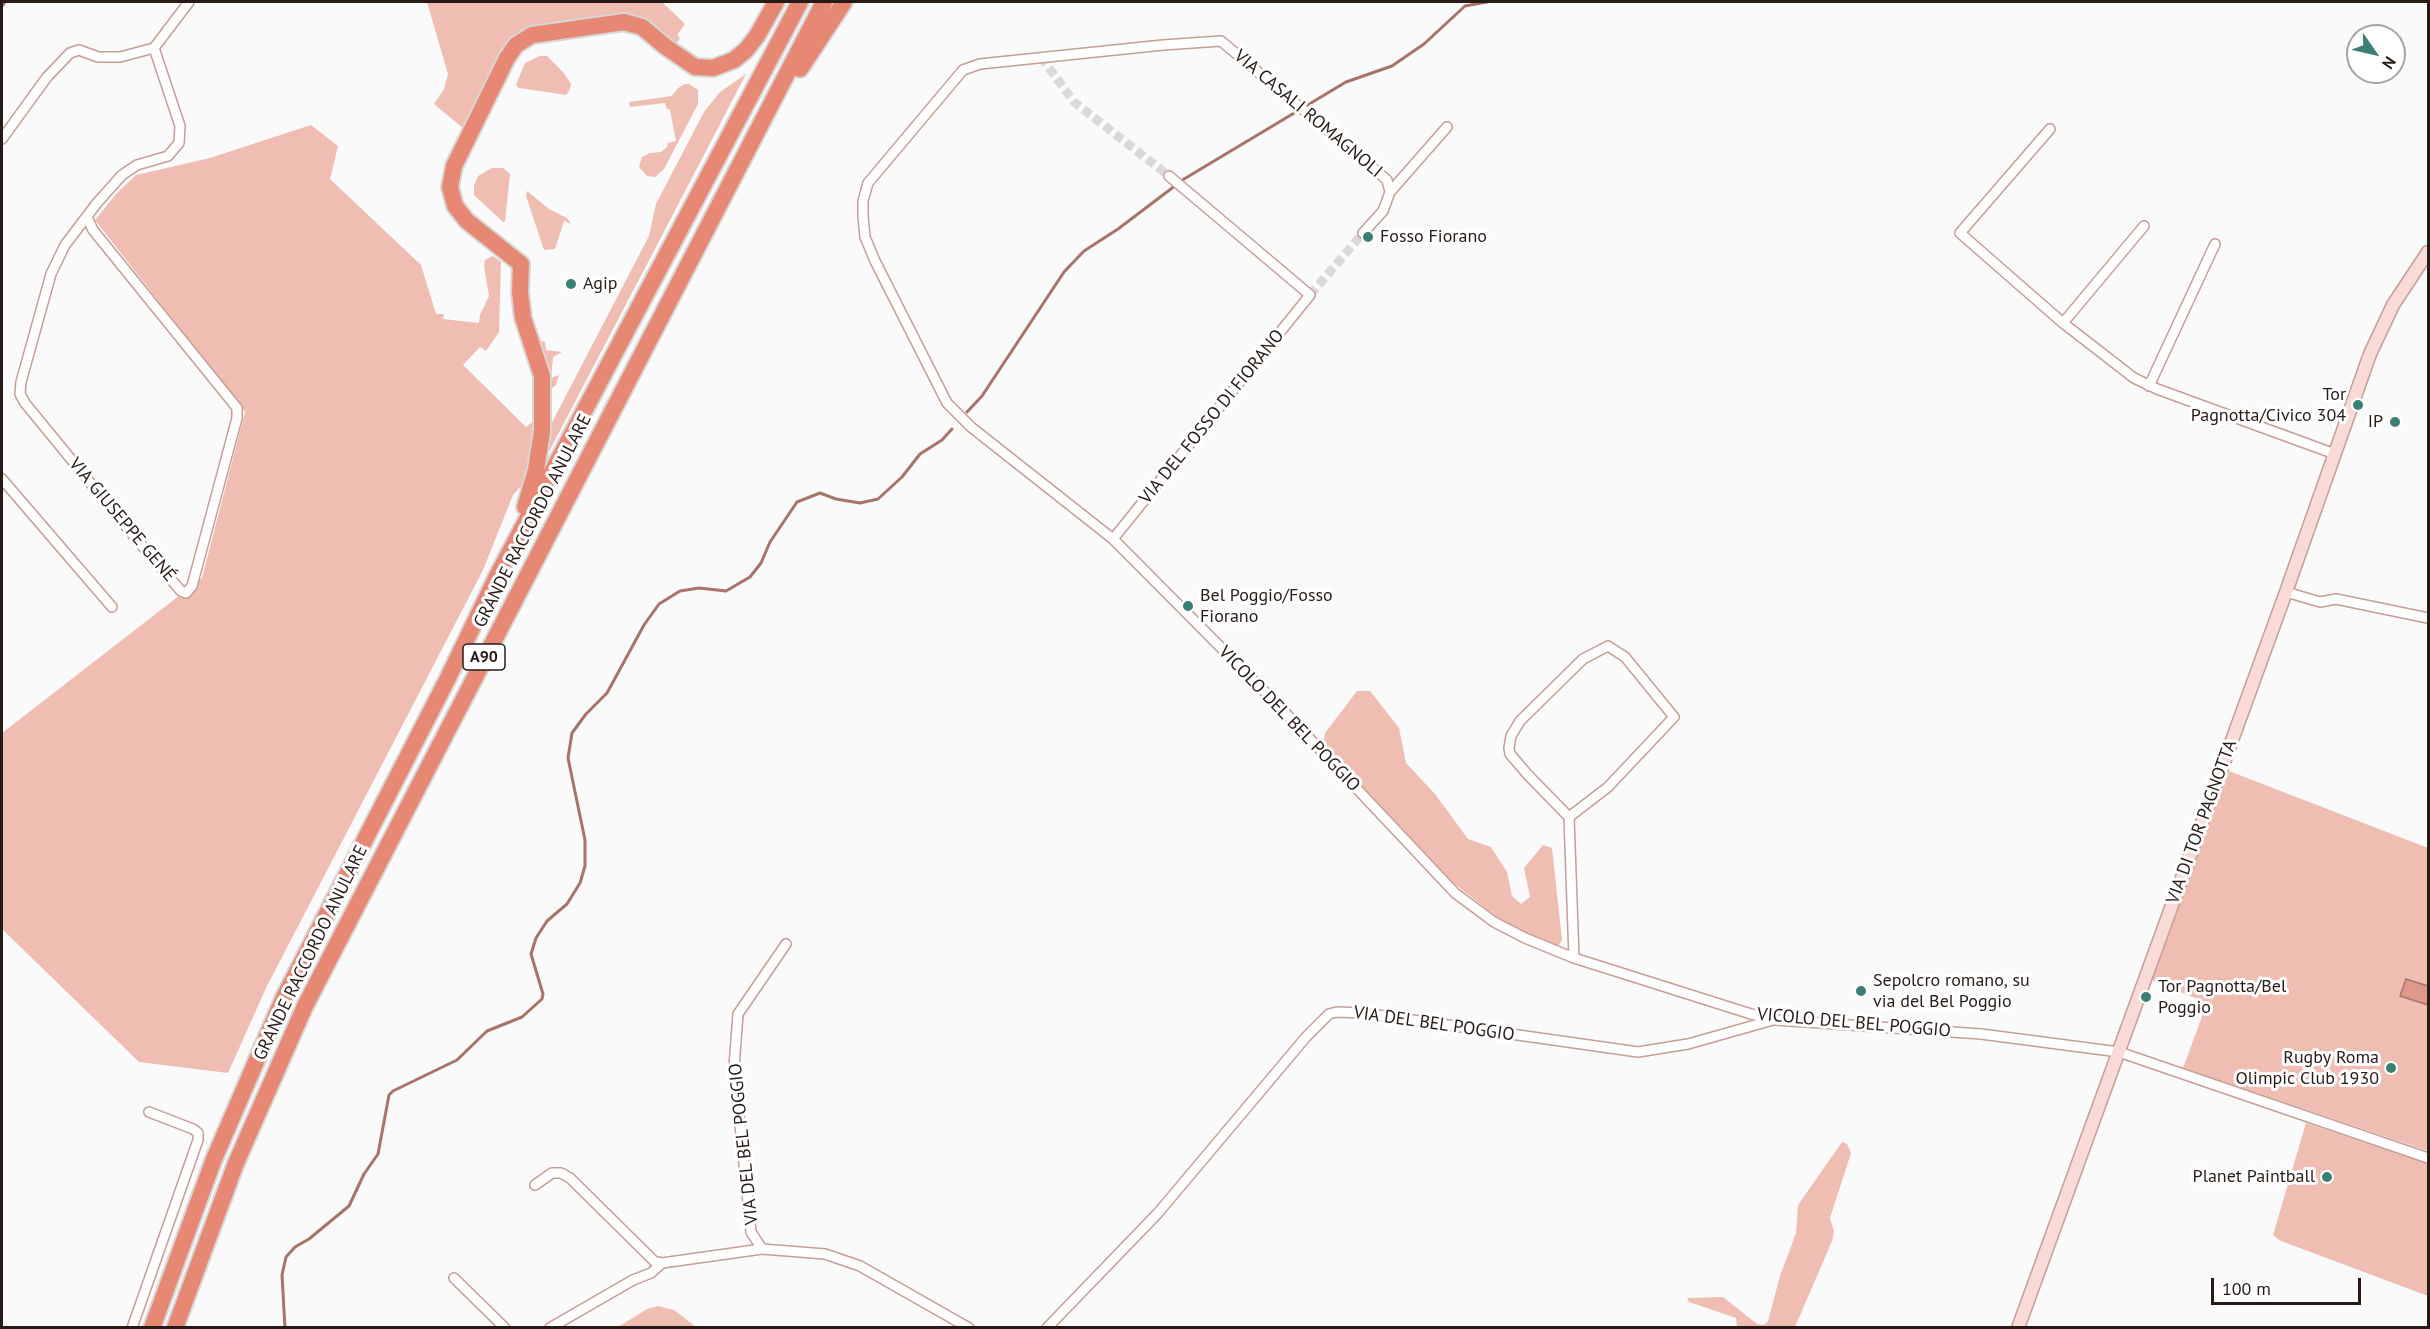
<!DOCTYPE html>
<html>
<head>
<meta charset="utf-8">
<style>
  body { margin:0 }
  #map { position:relative; width:2430px; height:1329px; overflow:hidden; background:#fafafa; font-family:"PT Sans",sans-serif }
  canvas { display:block }
  .frame { position:absolute; inset:0; border:3px solid #281a17; pointer-events:none }
  .north { position:absolute; left:2346px; top:24px; width:60px; height:60px; box-sizing:border-box; background:#fff; border:2px solid #a9a3a2; border-radius:50%; rotate:124deg; font-size:16px; font-weight:700; line-height:24px; text-align:center; color:#281a17 }
  .north::after { content:''; display:block; margin:auto; width:21px; height:27px; background:#3a7f75; clip-path:polygon(50% 0,100% 100%,50% 72%,0 100%) }
  .scale { position:absolute; left:2211px; top:1278px; width:150px; height:27px; box-sizing:border-box; border:3px solid #281a17; border-top:0; padding-left:8px; font-size:18px; line-height:21px; white-space:nowrap; color:#281a17; -webkit-text-stroke:4px #fff; paint-order:stroke }
</style>
</head>
<body>
<div id="map">
<canvas width="2430" height="1329"></canvas>
<div class="frame"></div>
<div class="north">N</div>
<div class="scale">100 m</div>
</div>
<script>
const ctx = document.querySelector('canvas').getContext('2d');
ctx.lineJoin = 'round';
function fill(path, color) { ctx.fillStyle = color; ctx.fill(path, 'evenodd'); }
const shape = rows => new Path2D(rows.map(r => 'M' + r).join(''));
function trace(path, color, width, dash) { ctx.strokeStyle = color; ctx.lineWidth = width; ctx.lineCap = dash ? 'butt' : 'round'; ctx.setLineDash(dash || []); ctx.stroke(path); }
function drawText(font, color, halo, rows, align = 'center') {
  ctx.font = font + ' "PT Sans",sans-serif'; ctx.lineWidth = 6; ctx.setLineDash([]); ctx.textBaseline = 'middle'; ctx.strokeStyle = halo; ctx.fillStyle = color; for (const [text, x, y, turn = 0] of rows) {
    ctx.save(); ctx.translate(x, y); ctx.rotate((+turn || 0) * Math.PI / 180); ctx.textAlign = isNaN(turn) ? turn : align; if (halo) ctx.strokeText(text, 0, 0); ctx.fillText(text, 0, 0); ctx.restore();
  }
}
fill(shape([
  [427,2,662,2,685,24,677,35,680,38,673,48,637,25,521,41,470,134,434,104,444,89,448,74],
  [540,56,547,56,563,72,571,84,569,91,566,95,519,88,516,85,525,63],
  [746,74,657,245,543,463,547,432,649,236,656,204,704,112,720,92],
  [685,84,689,84,698,90,698,104,664,169,655,177,647,176,639,167,642,157,650,153,661,152,667,147,668,143,676,141,670,110,666,108,665,103,630,107,629,102,672,96,678,88],
  [311,125,338,146,330,179,421,265,436,314,444,314,443,319,479,323,480,315,489,296,484,266,485,260,493,256,501,262,499,332,486,351,480,347,463,365,526,427,535,420,536,470,513,495,483,570,266,988,228,1073,139,1062,2,929,2,733,202,578,245,412,95,220,116,194,136,175,210,158],
  [492,168,503,168,510,174,505,221,503,222,474,195,474,186,478,176],
  [527,191,549,209,567,218,571,224,564,221,555,249,544,250,526,196],
  [541,341,545,342,546,350,562,352,553,357,551,378,559,375,556,385,548,391],
  [1357,691,1370,691,1399,728,1406,763,1435,794,1468,839,1491,847,1507,872,1512,896,1521,904,1530,897,1524,868,1543,845,1552,848,1562,940,1559,945,1551,945,1505,923,1452,882,1396,825,1323,745,1325,733],
  [2229,771,2428,848,2428,1151,2183,1068,2207,1003,2152,980],
  [2306,1123,2428,1164,2428,1296,2281,1241,2273,1235],
  [1842,1142,1847,1144,1851,1153,1830,1218,1834,1231,1832,1241,1795,1327,1737,1327,1736,1318,1689,1302,1687,1298,1723,1297,1757,1324,1764,1325,1768,1321,1780,1276,1796,1233,1798,1205],
  [658,1306,674,1310,696,1327,618,1327,647,1309]
]), '#efbdb2');
const water = shape([
  [2406,979,2428,986,2428,1005,2400,996,2406,979]
]);
fill(water, '#df998b');
trace(water, '#a87368', 1.5);
trace(shape([
  [2,6,5,2],
  [967,412,982,396,1064,272,1084,251,1118,229,1184,179,1346,82,1392,66,1424,44,1465,6,1487,2],
  [285,1328,282,1275,286,1257,295,1247,309,1239,349,1206,364,1174,378,1154,389,1095,393,1091,457,1060,487,1031,522,1017,542,999,543,994,531,954,536,938,547,921,567,904,580,883,585,866,585,840,568,758,572,733,586,714,607,693,644,625,659,604,680,591,699,588,726,591,750,577,761,563,770,542,797,502,820,493,836,499,860,503,878,499,902,477,920,454,942,440,952,429]
]), '#a87368', 3);
trace(shape([
  [1041,57,1074,102,1169,176],
  [1310,295,1363,233]
]), '#dad8d8', 9, [9, 4.5]);
const street = shape([
  [2050,129,1960,233,2063,323,2134,378,2157,389,2335,454],
  [2,139,47,77,70,53,79,50,98,57,120,57,154,48,189,2],
  [1390,192,1387,180,1221,41,1163,45,980,64,963,70,868,183,863,201,863,216,865,237,875,261,947,403,971,427,1113,539,1279,706,1455,893,1494,922,1525,938,1574,958,1751,1014,1776,1020,1981,1034,2119,1052,2428,1158],
  [87,217,93,230,237,408,237,418,192,586,186,593,181,591,137,540,25,403,20,394,21,382,51,274,65,245,97,203,122,175,137,165,168,156,179,143,180,126,154,48],
  [1363,233,1383,211,1390,192,1447,127],
  [2063,323,2144,226],
  [2149,386,2215,244],
  [2,479,112,607],
  [1113,539,1310,295,1169,176],
  [2286,592,2320,602,2336,599,2428,618],
  [1569,817,1608,787,1674,717,1625,657,1608,646,1583,659,1520,721,1511,736,1509,748,1510,754,1528,775,1569,817,1574,958],
  [535,1185,552,1173,561,1173,570,1178,654,1261,662,1263],
  [762,1249,825,1254,860,1266,969,1328],
  [454,1278,505,1328],
  [132,1328,198,1140,198,1133,193,1129,149,1112],
  [550,1328,633,1280,651,1273,662,1263,762,1249,751,1232,734,1067,738,1014,786,944],
  [1047,1328,1158,1213,1306,1037,1329,1014,1337,1012,1363,1013,1638,1052,1688,1044,1773,1020]
]);
const secondary = shape([
  [2018,1328,2286,592,2370,354,2393,305,2428,252]
]);
const highway = shape([
  [800,69,844,2],
  [525,507,536,470,542,431,542,376,523,318,520,292,521,264,467,221,455,206,450,187,454,166,507,58,516,45,532,35,624,22,642,27,666,47,695,67,713,68,734,60,746,50,757,36,776,2],
  [152,1328,214,1159,284,997,447,680,496,578,800,2],
  [175,1328,236,1163,305,1006,824,2]
]);
trace(street, '#c59e96', 12);
trace(secondary, '#c59e96', 15);
trace(highway, '#d8d6d5', 20);
trace(street, '#fff', 9);
trace(secondary, '#f8dbd6', 12);
trace(highway, '#e78875', 16);
for (const [x, y, r, color] of [
  [1368,237,6,"#3a7f75"],
  [571,284,6,"#3a7f75"],
  [2358,405,6,"#3a7f75"],
  [2395,422,6,"#3a7f75"],
  [1188,606,6,"#3a7f75"],
  [1861,991,6,"#3a7f75"],
  [2146,997,6,"#3a7f75"],
  [2391,1068,6,"#3a7f75"],
  [2327,1177,6,"#3a7f75"]
]) { const dot = new Path2D(); dot.arc(x, y, r, 0, 2 * Math.PI); ctx.fillStyle = color; ctx.fill(dot); trace(dot, '#fff', 2); }
for (const [x, y, w] of [
  [484,657,42]
]) { const box = new Path2D(); box.roundRect(x - w / 2, y - 13, w, 26, 4.5); ctx.fillStyle = '#fff'; ctx.fill(box); trace(box, '#281a17', 1.5); }
drawText('bold 16px', '#281a17', null, [
  ["A90",484,657]
]);
drawText('18px', '#281a17', '#fff', [
  ["VIA CASALI ROMAGNOLI",1308,114,40],
  ["VIA DEL FOSSO DI FIORANO",1212,417,-51],
  ["VIA GIUSEPPE GENÉ",122,520,50],
  ["GRANDE RACCORDO ANULARE",533,521,-63],
  ["VICOLO DEL BEL POGGIO",1289,719,46],
  ["VIA DI TOR PAGNOTTA",2202,822,-70],
  ["GRANDE RACCORDO ANULARE",311,953,-64],
  ["VICOLO DEL BEL POGGIO",1854,1023,5],
  ["VIA DEL BEL POGGIO",1434,1024,8],
  ["VIA DEL BEL POGGIO",744,1144,-96]
]);
drawText('18px', '#281a17', '#fff', [
  ["Fosso Fiorano",1380,237],
  ["Agip",583,284],
  ["Tor",2346,395,"right"],
  ["Pagnotta/Civico 304",2346,416,"right"],
  ["IP",2383,422,"right"],
  ["Bel Poggio/Fosso",1200,596],
  ["Fiorano",1200,617],
  ["Sepolcro romano, su",1873,981],
  ["via del Bel Poggio",1873,1002],
  ["Tor Pagnotta/Bel",2158,987],
  ["Poggio",2158,1008],
  ["Rugby Roma",2379,1058,"right"],
  ["Olimpic Club 1930",2379,1079,"right"],
  ["Planet Paintball",2315,1177,"right"]
], 'left');
</script>
</body>
</html>
